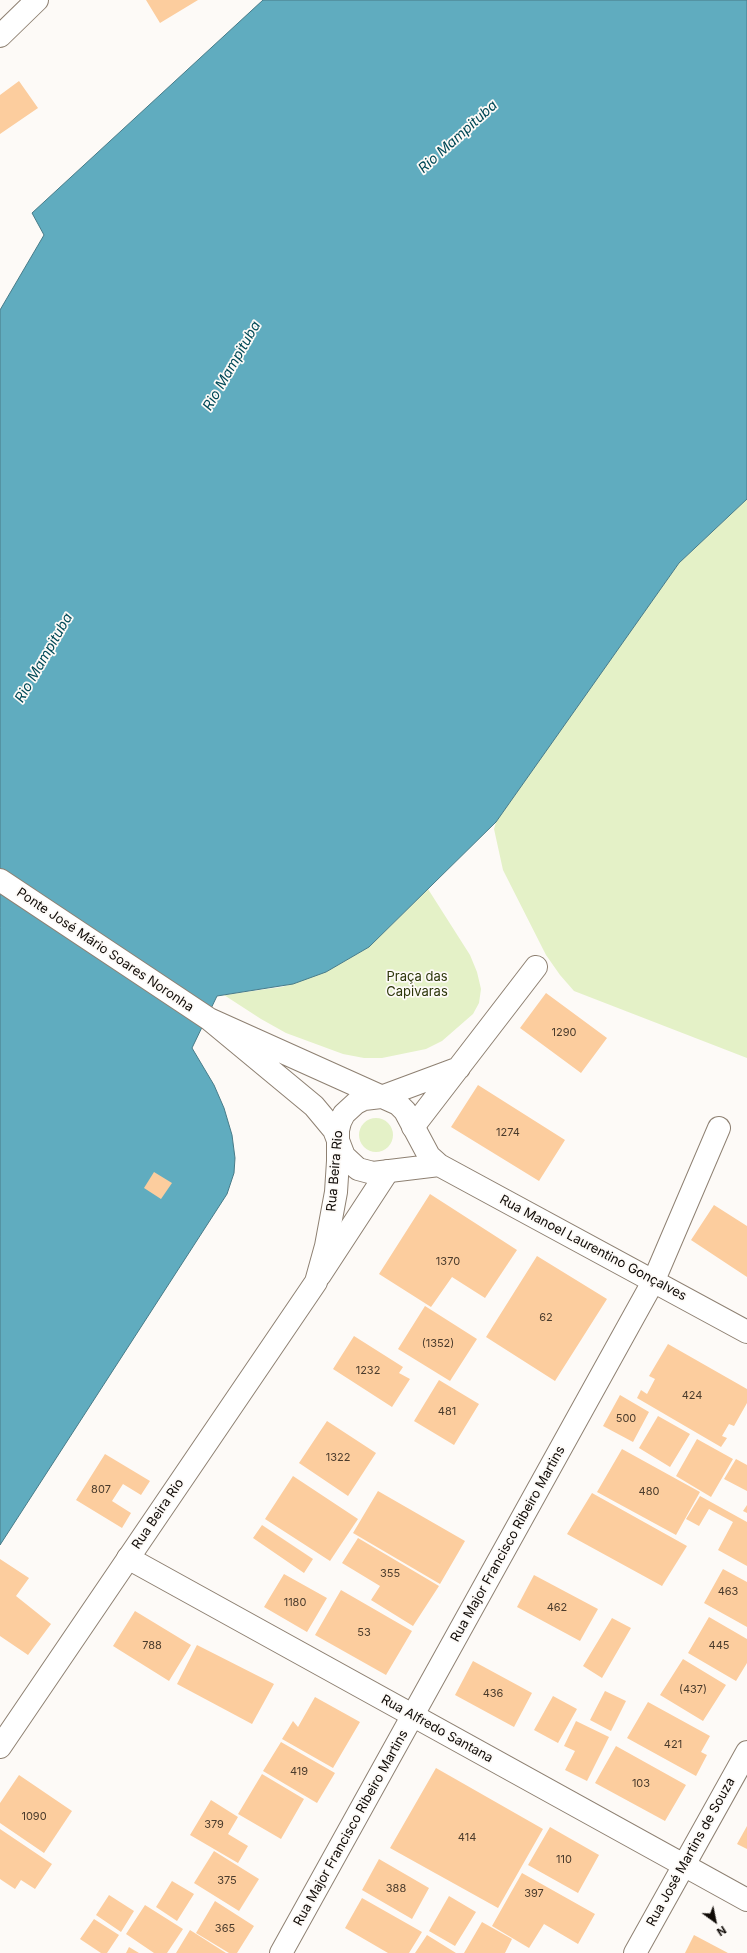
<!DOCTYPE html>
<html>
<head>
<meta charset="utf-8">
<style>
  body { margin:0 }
  #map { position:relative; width:747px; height:1953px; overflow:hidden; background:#fdfaf7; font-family:Inter,sans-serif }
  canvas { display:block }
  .north { position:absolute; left:695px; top:1901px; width:40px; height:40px; -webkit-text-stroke:3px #fdfaf7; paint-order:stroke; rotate:147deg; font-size:11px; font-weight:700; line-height:16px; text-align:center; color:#0f0a06 }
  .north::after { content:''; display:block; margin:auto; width:14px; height:18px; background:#0f0a06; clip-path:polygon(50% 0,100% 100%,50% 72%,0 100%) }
</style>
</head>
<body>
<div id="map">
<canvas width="747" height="1953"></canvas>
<div class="north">N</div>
</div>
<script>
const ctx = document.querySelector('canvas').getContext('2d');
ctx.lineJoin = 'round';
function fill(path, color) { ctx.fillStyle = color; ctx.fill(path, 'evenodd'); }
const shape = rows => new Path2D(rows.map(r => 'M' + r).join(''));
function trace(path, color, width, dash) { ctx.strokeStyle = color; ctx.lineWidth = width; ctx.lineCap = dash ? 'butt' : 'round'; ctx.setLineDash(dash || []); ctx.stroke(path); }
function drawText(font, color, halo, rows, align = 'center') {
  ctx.font = font + ' Inter,sans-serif'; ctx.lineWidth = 3.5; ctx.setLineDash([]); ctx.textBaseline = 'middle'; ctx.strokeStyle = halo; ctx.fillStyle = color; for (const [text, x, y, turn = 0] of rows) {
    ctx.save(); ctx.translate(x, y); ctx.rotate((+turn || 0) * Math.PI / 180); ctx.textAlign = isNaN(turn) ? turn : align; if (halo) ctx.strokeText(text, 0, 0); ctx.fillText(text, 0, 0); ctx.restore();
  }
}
fill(shape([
  [747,499,747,1058,574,991,560,975,546,955,503,870,494,829,496,822,679,563],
  [428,889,470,955,477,972,481,989,479,1003,473,1014,442,1041,426,1049,382,1058,364,1058,343,1054,286,1033,261,1019,224,995,282,987,326,972,369,947],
  '359 1135a17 17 0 1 1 34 0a17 17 0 1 1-34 0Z'
]), '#e4f1c7');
const water = shape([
  [263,0,747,0,747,499,679,563,496,822,369,947,326,972,293,984,217,996,192,1048,214,1085,224,1108,232,1135,235,1158,234,1173,227,1194,0,1545,0,310,44,235,32,213,263,0]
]);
fill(water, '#60acbf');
trace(water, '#487b88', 1);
fill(shape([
  [146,0,198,0,160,23],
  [19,81,38,108,0,134,0,95],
  [546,993,607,1038,581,1073,520,1028],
  [478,1085,565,1140,539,1181,451,1127],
  [154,1172,172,1183,161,1199,144,1188],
  [430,1194,517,1250,485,1298,452,1277,431,1307,379,1274],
  [714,1205,747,1226,747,1277,691,1240],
  [537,1256,607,1299,555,1381,486,1337],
  [425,1306,477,1339,450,1381,398,1349],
  [354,1336,403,1367,399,1373,410,1379,392,1407,333,1369],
  [668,1344,747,1389,747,1403,734,1426,729,1424,722,1436,727,1438,721,1447,637,1398,641,1390,647,1394,655,1379,649,1376],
  [439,1380,479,1404,454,1445,414,1421],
  [620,1395,649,1412,633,1442,603,1426],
  [658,1416,690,1434,670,1467,639,1448],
  [327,1421,376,1453,348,1496,299,1463],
  [697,1439,733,1459,711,1497,676,1476],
  [622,1449,700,1492,676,1535,597,1492],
  [105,1454,150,1481,141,1495,123,1484,112,1501,131,1513,122,1528,76,1500],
  [736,1459,747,1465,747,1491,724,1479],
  [293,1476,358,1519,330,1561,265,1519],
  [378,1491,465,1541,440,1584,353,1533],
  [592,1493,687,1546,662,1586,567,1534],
  [700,1496,747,1522,747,1566,718,1550,733,1522,709,1509,699,1526,686,1519],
  [747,1505,747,1513,743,1511],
  [262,1525,313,1559,304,1573,253,1538],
  [358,1538,439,1586,413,1626,371,1600,380,1586,342,1563],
  [0,1559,29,1578,16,1596,51,1624,28,1655,0,1636],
  [723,1569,747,1582,747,1627,704,1603],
  [284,1574,327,1598,307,1632,264,1607],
  [534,1575,598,1609,580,1641,517,1607],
  [341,1590,412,1631,386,1675,315,1635],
  [135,1611,191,1645,169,1681,113,1646],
  [709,1617,747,1639,747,1663,736,1681,688,1653],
  [612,1618,631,1628,602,1678,583,1666],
  [197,1645,274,1684,252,1724,177,1684],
  [683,1659,726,1685,703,1721,660,1695],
  [473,1661,532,1693,514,1727,455,1695],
  [605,1691,626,1701,611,1731,590,1720],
  [553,1696,577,1709,558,1743,534,1730],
  [315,1697,360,1722,333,1768,282,1739,293,1721,298,1727],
  [648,1702,710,1736,701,1752,707,1755,696,1776,627,1738],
  [576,1721,609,1737,587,1781,565,1770,575,1751,564,1746],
  [281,1742,335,1773,317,1803,263,1771],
  [616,1746,686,1785,665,1821,595,1783],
  [436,1768,543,1829,498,1908,390,1848],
  [262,1774,304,1799,281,1839,238,1814],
  [19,1775,72,1811,44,1853,0,1823,0,1803],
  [211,1800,238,1817,228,1834,248,1846,238,1863,190,1835],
  [747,1826,747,1849,737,1844],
  [550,1827,599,1855,578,1893,528,1865],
  [0,1829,52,1864,35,1889,21,1880,15,1889,0,1879],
  [214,1851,259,1879,239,1911,194,1883],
  [379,1859,429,1888,412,1919,362,1890],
  [522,1873,595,1914,578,1944,544,1924,529,1948,492,1926],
  [172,1881,194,1894,177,1921,156,1907],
  [109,1895,134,1911,121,1932,96,1915],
  [449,1896,476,1912,455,1946,429,1931],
  [362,1898,422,1932,409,1953,388,1953,345,1928],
  [215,1901,254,1926,237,1953,229,1953,196,1933],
  [145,1905,183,1929,167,1953,154,1953,126,1934],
  [94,1919,119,1935,107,1953,101,1953,80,1939],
  [482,1922,512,1939,505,1953,464,1953],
  [190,1930,226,1953,176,1953],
  [427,1935,456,1953,415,1953],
  [694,1935,728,1953,685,1953],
  [129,1947,139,1953,126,1953]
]), '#fccd9e');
const minor = shape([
  [0,36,37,0],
  [381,1097,459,1068],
  [413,1127,536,967],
  [320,1275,388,1171],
  [654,1280,719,1128],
  [128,1558,747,1900],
  [635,1953,747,1752]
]);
const secondary = shape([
  [0,880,209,1019,314,1106,334,1130,344,1156,358,1169,373,1173,439,1165],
  [209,1019,398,1104,405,1111,429,1156,439,1165,747,1332],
  [0,1747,316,1282,326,1246,336,1192,338,1161,338,1130,340,1122,344,1114,356,1103,364,1099,381,1097],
  [281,1953,654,1280]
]);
trace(minor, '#8e8072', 24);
trace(secondary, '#8e8072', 24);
trace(minor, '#fff', 22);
trace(secondary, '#fff', 22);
drawText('11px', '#4a3b2c', null, [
  ["1290",564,1033],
  ["1274",508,1133],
  ["1370",448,1262],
  ["62",546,1318],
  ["(1352)",438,1344],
  ["1232",368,1371],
  ["424",692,1396],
  ["481",447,1412],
  ["500",626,1419],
  ["1322",338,1458],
  ["807",101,1490],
  ["480",649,1492],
  ["355",390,1574],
  ["463",728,1592],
  ["1180",295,1603],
  ["462",557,1608],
  ["53",364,1633],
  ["788",152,1646],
  ["445",719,1646],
  ["(437)",693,1690],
  ["436",493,1694],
  ["421",673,1745],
  ["419",299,1772],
  ["103",641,1784],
  ["1090",34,1817],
  ["379",214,1825],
  ["414",467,1838],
  ["110",564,1860],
  ["375",227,1881],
  ["388",396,1889],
  ["397",534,1894],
  ["365",225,1929]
]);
drawText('13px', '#0f0a06', '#fdfaf7', [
  ["Ponte José Mário Soares Noronha",105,950,34],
  ["Rua Beira Rio",335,1171,-85],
  ["Rua Manoel Laurentino Gonçalves",593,1248,28],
  ["Rua Beira Rio",158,1514,-56],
  ["Rua Major Francisco Ribeiro Martins",508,1544,-61],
  ["Rua Alfredo Santana",437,1729,29],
  ["Rua Major Francisco Ribeiro Martins",351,1828,-61],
  ["Rua José Martins de Souza",691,1852,-61]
]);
drawText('13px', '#2c3609', '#fdfaf7', [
  ["Praça das",417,977],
  ["Capivaras",417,992]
]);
drawText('italic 14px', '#014957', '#fdfaf7', [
  ["Rio Mampituba",458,137,-42],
  ["Rio Mampituba",232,366,-60],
  ["Rio Mampituba",44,658,-60]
]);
</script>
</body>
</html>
